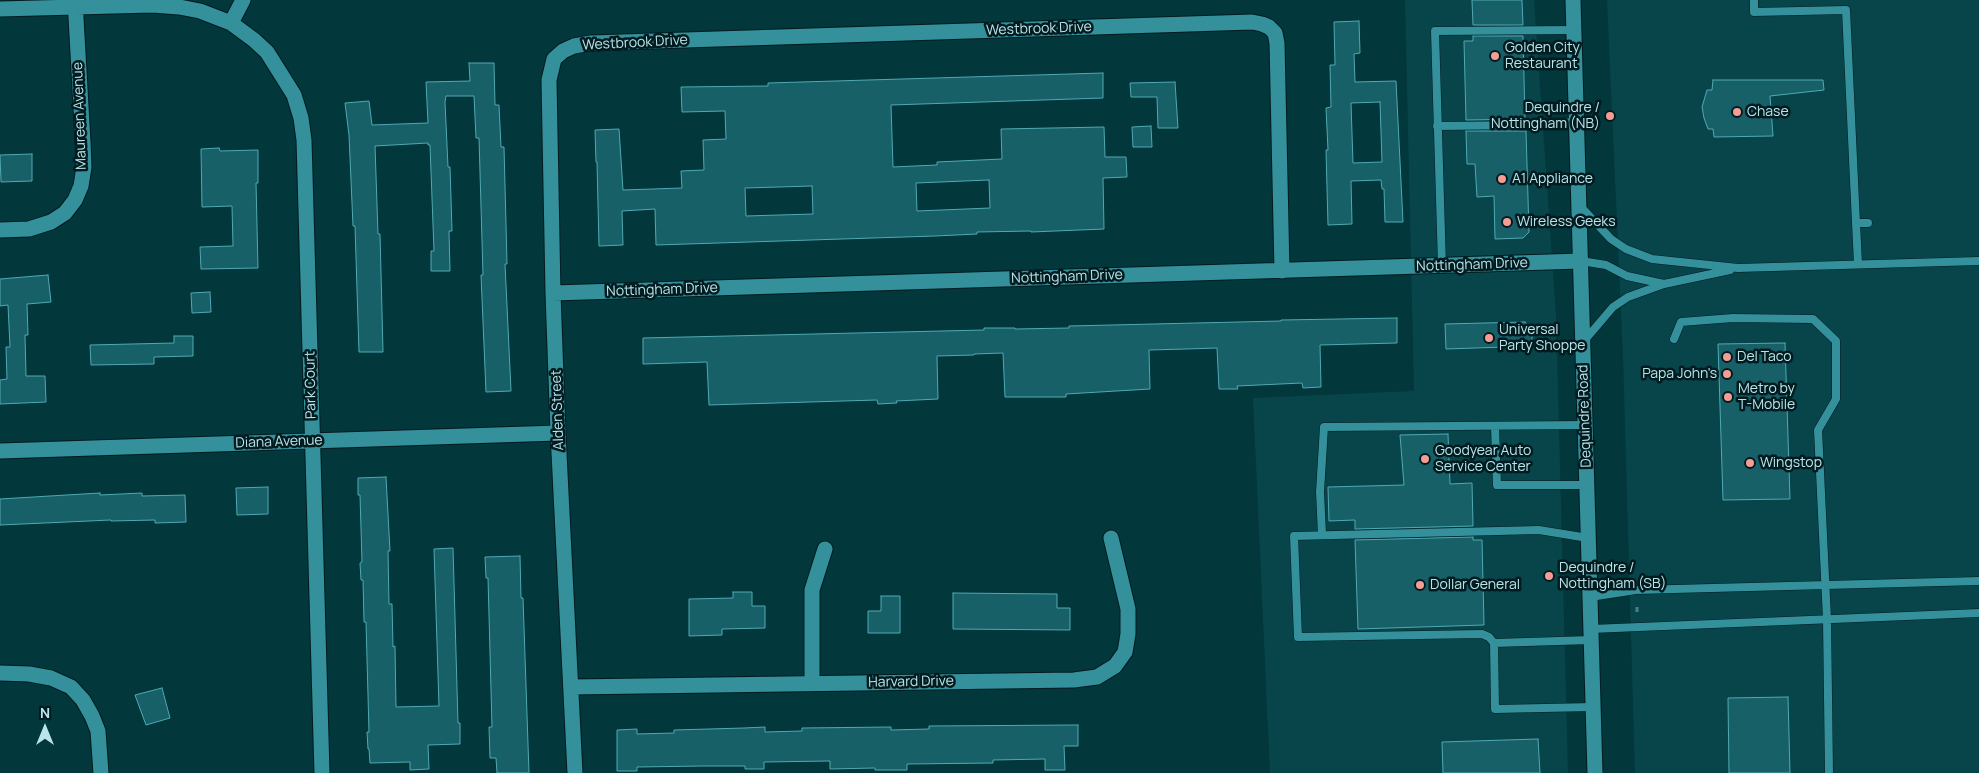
<!DOCTYPE html>
<html>
<head>
<meta charset="utf-8">
<style>
  body { margin:0 }
  #map { position:relative; width:1979px; height:773px; overflow:hidden; background:#02373c; font-family:Manrope,sans-serif }
  canvas { display:block }
  .north { position:absolute; left:20px; top:703px; width:50px; height:50px; -webkit-text-stroke:4px #011c20; paint-order:stroke; rotate:0deg; font-size:14px; font-weight:700; line-height:20px; text-align:center; color:#bbe4e9 }
  .north::after { content:''; display:block; margin:auto; width:18px; height:22px; background:#bbe4e9; clip-path:polygon(50% 0,100% 100%,50% 72%,0 100%) }
</style>
</head>
<body>
<div id="map">
<canvas width="1979" height="773"></canvas>
<div class="north">N</div>
</div>
<script>
const ctx = document.querySelector('canvas').getContext('2d');
ctx.lineJoin = 'round';
function fill(path, color) { ctx.fillStyle = color; ctx.fill(path, 'evenodd'); }
const shape = rows => new Path2D(rows.map(r => 'M' + r).join(''));
function trace(path, color, width, dash) { ctx.strokeStyle = color; ctx.lineWidth = width; ctx.lineCap = dash ? 'butt' : 'round'; ctx.setLineDash(dash || []); ctx.stroke(path); }
function drawText(font, color, halo, rows, align = 'center') {
  ctx.font = font + ' Manrope,sans-serif'; ctx.lineWidth = 5; ctx.setLineDash([]); ctx.textBaseline = 'middle'; ctx.strokeStyle = halo; ctx.fillStyle = color; for (const [text, x, y, turn = 0] of rows) {
    ctx.save(); ctx.translate(x, y); ctx.rotate((+turn || 0) * Math.PI / 180); ctx.textAlign = isNaN(turn) ? turn : align; if (halo) ctx.strokeText(text, 0, 0); ctx.fillText(text, 0, 0); ctx.restore();
  }
}
fill(shape([
  [1405,0,1534,0,1556,315,1568,773,1270,773,1253,398,1414,391],
  [1607,0,1979,0,1979,773,1635,773,1623,356]
]), '#08454b');
const building = shape([
  [1472,0,1522,0,1523,25,1473,25,1472,0],
  [1359,21,1360,53,1354,54,1355,82,1396,81,1403,222,1385,222,1384,189,1382,189,1381,180,1351,181,1352,224,1328,225,1326,150,1328,150,1326,108,1331,107,1330,65,1335,65,1334,22,1359,21],
  [1380,102,1382,162,1353,163,1351,103,1380,102],
  [1473,36,1523,36,1525,119,1466,120,1464,41,1473,41,1473,36],
  [469,63,494,63,495,105,499,105,501,147,504,147,507,264,505,264,511,391,486,392,481,275,483,275,479,138,476,138,474,96,446,96,445,102,448,167,450,167,452,231,449,231,450,271,431,271,431,251,434,251,430,145,428,145,428,143,375,146,378,234,380,234,383,352,359,352,355,226,353,226,349,135,345,103,369,101,372,125,428,123,426,82,470,81,469,63],
  [1103,73,1103,98,891,105,893,167,937,165,937,162,1002,159,1001,129,1104,127,1105,157,1126,157,1127,177,1103,178,1104,229,1031,232,1031,231,977,232,977,234,935,236,656,245,655,209,622,211,623,245,599,246,597,162,596,162,595,130,619,129,623,190,682,188,681,171,704,170,703,140,726,139,725,111,682,112,681,87,768,86,768,83,1103,73],
  [989,180,990,208,917,211,916,183,989,180],
  [812,186,813,214,746,216,745,188,812,186],
  [1713,80,1823,80,1824,90,1770,96,1773,136,1714,137,1713,129,1708,129,1704,118,1702,107,1707,90,1712,90,1713,80],
  [1175,82,1178,128,1158,128,1157,97,1131,97,1130,83,1175,82],
  [1151,126,1152,147,1133,147,1132,127,1151,126],
  [1466,131,1526,131,1529,232,1523,238,1495,239,1494,196,1477,197,1475,164,1467,164,1466,131],
  [219,148,220,151,258,150,258,183,256,183,258,268,201,269,200,247,233,246,232,206,202,207,201,149,219,148],
  [32,154,32,181,1,182,0,155,32,154],
  [48,275,51,302,27,304,28,335,25,335,26,376,45,376,46,402,0,404,0,380,7,379,6,347,10,347,8,305,0,306,0,279,48,275],
  [210,292,211,312,192,313,191,293,210,292],
  [1397,318,1397,343,1320,345,1321,387,1303,388,1302,383,1237,386,1238,389,1219,389,1217,348,1186,349,1149,350,1150,389,1066,394,1066,397,1005,397,1003,353,974,354,974,355,937,356,938,399,896,401,897,403,878,404,877,400,709,405,707,362,643,364,643,338,984,330,984,328,1015,328,1015,329,1069,328,1069,326,1281,321,1281,320,1397,318],
  [1525,322,1532,329,1532,346,1446,349,1445,324,1525,322],
  [174,336,193,336,193,356,154,357,154,364,91,365,90,345,174,343,174,336],
  [1785,343,1790,499,1723,500,1718,344,1785,343],
  [1448,434,1450,484,1472,483,1473,526,1355,529,1355,520,1329,521,1328,487,1404,485,1400,435,1448,434],
  [386,477,390,551,388,551,389,604,392,604,393,647,395,646,396,707,439,706,434,549,453,548,458,723,460,723,460,744,428,745,429,769,410,770,410,762,370,763,369,749,368,749,367,732,369,732,366,622,364,622,363,580,361,580,360,563,362,562,360,495,358,495,358,478,386,477],
  [268,487,268,514,237,515,236,488,268,487],
  [100,493,100,495,142,493,142,496,185,495,186,522,155,523,155,520,111,521,111,520,0,525,0,499,100,493],
  [1473,537,1473,540,1482,540,1484,625,1358,629,1355,540,1473,537],
  [520,556,521,598,523,598,529,773,497,773,496,758,490,758,489,727,492,727,488,578,486,578,485,557,520,556],
  [733,592,752,592,752,606,765,606,765,628,722,629,722,635,689,636,689,599,733,598,733,592],
  [953,593,1057,594,1057,608,1070,608,1070,630,953,629,953,593],
  [881,596,900,596,900,633,868,633,868,611,881,611,881,596],
  [162,688,170,718,146,725,135,695,162,688],
  [1788,697,1790,773,1729,773,1728,698,1788,697],
  [1078,725,1078,746,1064,746,1065,770,1045,770,1045,759,993,760,993,763,907,764,907,770,875,770,875,768,830,769,830,761,764,762,764,769,745,769,745,766,703,766,637,767,637,771,617,771,617,730,637,729,637,734,674,733,674,730,744,728,765,727,765,732,802,731,802,728,891,727,891,730,929,729,929,726,1078,725],
  [1538,739,1540,773,1443,773,1442,742,1538,739]
]);
fill(building, '#186068');
trace(building, '#50a9b3', 1);
const lane = shape([
  [1754,0,1754,12,1846,10,1856,223,1868,223],
  [1437,126,1529,125,1576,122],
  [1580,206,1611,239,1626,249,1652,259,1738,268,1979,261],
  [1856,223,1858,264],
  [1581,261,1606,265,1627,276,1664,284],
  [1442,266,1435,31,1574,30],
  [1674,339,1681,322,1733,318,1813,319,1836,341,1836,399,1818,430,1827,619,1829,773],
  [1584,341,1613,307,1628,297,1664,284,1730,270],
  [1495,426,1497,485,1587,485],
  [1322,534,1320,492,1324,427,1585,425],
  [1590,597,1636,590,1979,581],
  [1591,629,1979,613],
  [1591,640,1494,643,1495,709,1593,707],
  [1494,643,1489,637,1482,634,1298,637,1294,536,1539,530,1588,538]
]);
const street = shape([
  [0,9,152,5,179,7,200,11,231,23,254,40,267,52,294,95,301,118,304,140,322,773],
  [231,23,243,0],
  [0,230,29,229,51,222,65,213,75,200,81,186,84,167,83,142,75,0],
  [553,293,1581,261],
  [0,451,558,433],
  [0,673,29,674,51,678,71,687,83,700,92,716,98,731,101,773],
  [812,683,812,590,825,549],
  [571,687,1074,680,1097,677,1115,666,1125,652,1128,634,1128,609,1111,538],
  [575,773,558,433,553,293,549,80,554,59,563,51,574,46,591,43,1252,22,1262,24,1269,27,1275,33,1277,43,1282,271]
]);
const secondary = shape([
  [1573,0,1595,773]
]);
trace(lane, '#011c20', 9);
trace(street, '#011c20', 17);
trace(secondary, '#011c20', 17);
trace(shape([
  [1637,607,1637,614]
]), '#4d7e83', 3, [5, 2.5]);
trace(lane, '#34909a', 8);
trace(street, '#34909a', 15);
trace(secondary, '#34909a', 15);
for (const [x, y, r, color] of [
  [1495,56,5,"#f59c94"],
  [1737,112,5,"#f59c94"],
  [1610,116,5,"#f59c94"],
  [1502,179,5,"#f59c94"],
  [1507,222,5,"#f59c94"],
  [1489,338,5,"#f59c94"],
  [1727,357,5,"#f59c94"],
  [1727,374,5,"#f59c94"],
  [1728,397,5,"#f59c94"],
  [1425,459,5,"#f59c94"],
  [1750,463,5,"#f59c94"],
  [1549,576,5,"#f59c94"],
  [1420,585,5,"#f59c94"]
]) { const dot = new Path2D(); dot.arc(x, y, r, 0, 2 * Math.PI); ctx.fillStyle = color; ctx.fill(dot); trace(dot, '#011c20', 2); }
drawText('14px', '#bbe4e9', '#011c20', [
  ["Westbrook Drive",1039,29,-2],
  ["Westbrook Drive",635,43,-3],
  ["Maureen Avenue",80,116,-92],
  ["Nottingham Drive",1472,265,-2],
  ["Nottingham Drive",1067,277,-2],
  ["Nottingham Drive",662,290,-2],
  ["Park Court",311,385,-91],
  ["Alden Street",558,410,-92],
  ["Dequindre Road",1585,416,-92],
  ["Diana Avenue",279,442,-2],
  ["Harvard Drive",911,682,-1]
]);
drawText('14px', '#bbe4e9', '#011c20', [
  ["Golden City",1505,48],
  ["Restaurant",1505,64],
  ["Dequindre /",1600,108,"right"],
  ["Nottingham (NB)",1600,124,"right"],
  ["Chase",1747,112],
  ["A1 Appliance",1512,179],
  ["Wireless Geeks",1517,222],
  ["Universal",1499,330],
  ["Party Shoppe",1499,346],
  ["Del Taco",1737,357],
  ["Papa John's",1717,374,"right"],
  ["Metro by",1738,389],
  ["T-Mobile",1738,405],
  ["Goodyear Auto",1435,451],
  ["Service Center",1435,467],
  ["Wingstop",1760,463],
  ["Dequindre /",1559,568],
  ["Nottingham (SB)",1559,584],
  ["Dollar General",1430,585]
], 'left');
</script>
</body>
</html>
